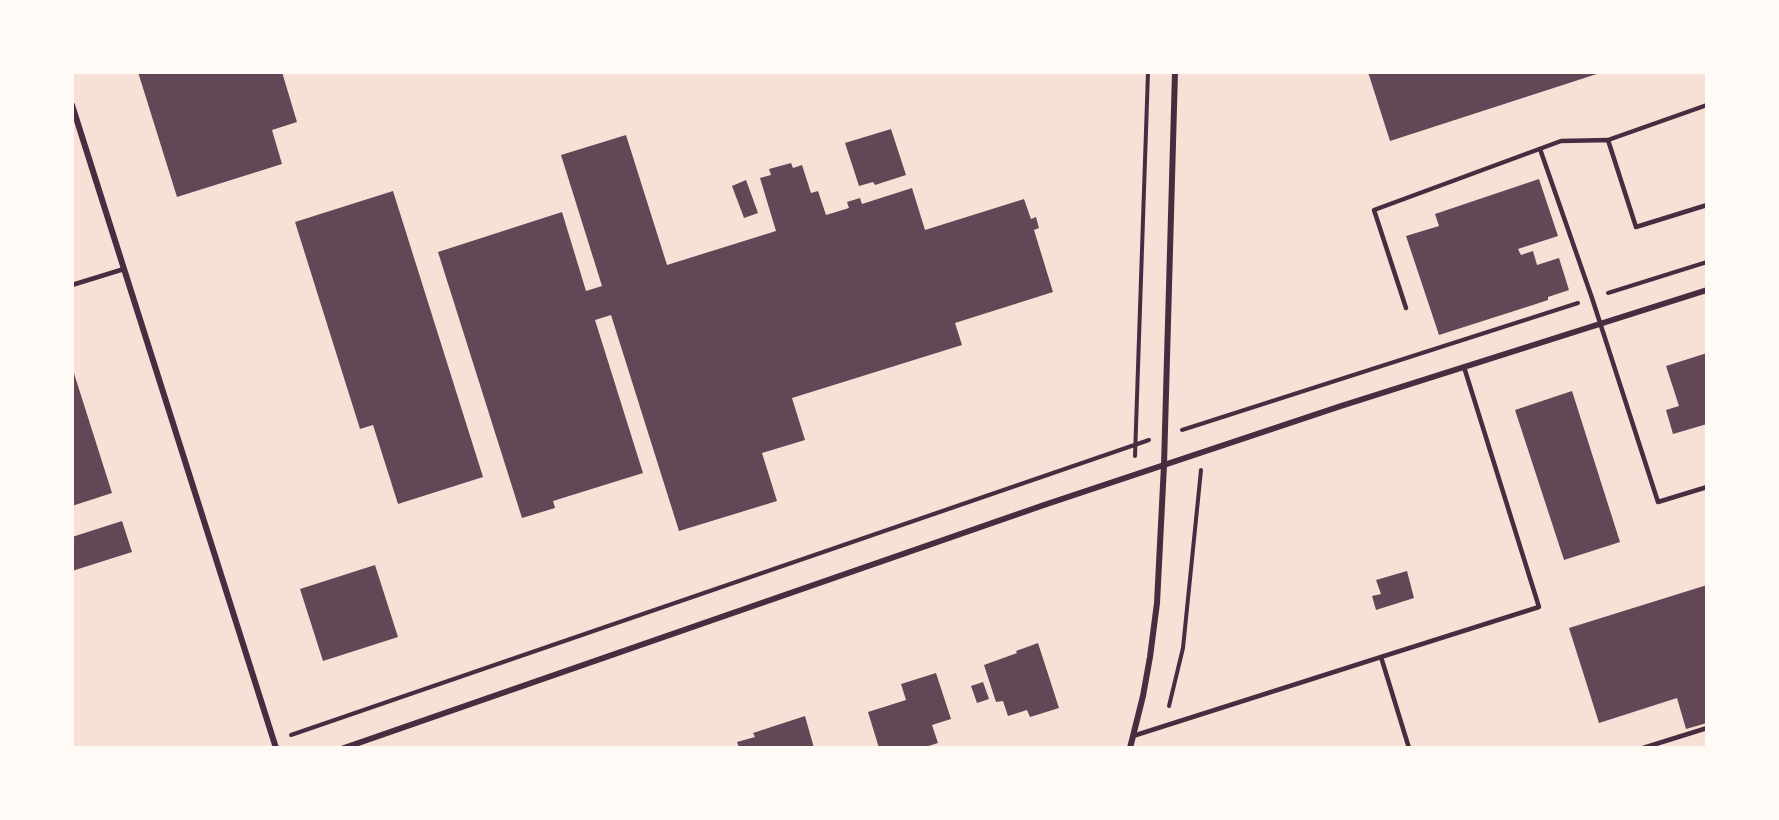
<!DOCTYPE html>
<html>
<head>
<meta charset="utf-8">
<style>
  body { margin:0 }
  #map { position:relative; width:1779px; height:820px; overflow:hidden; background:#f7e1d7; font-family:Helvetica,sans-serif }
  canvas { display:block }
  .frame { position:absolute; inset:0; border:74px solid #fffaf5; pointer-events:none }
</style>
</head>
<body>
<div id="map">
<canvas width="1779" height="820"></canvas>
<div class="frame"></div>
</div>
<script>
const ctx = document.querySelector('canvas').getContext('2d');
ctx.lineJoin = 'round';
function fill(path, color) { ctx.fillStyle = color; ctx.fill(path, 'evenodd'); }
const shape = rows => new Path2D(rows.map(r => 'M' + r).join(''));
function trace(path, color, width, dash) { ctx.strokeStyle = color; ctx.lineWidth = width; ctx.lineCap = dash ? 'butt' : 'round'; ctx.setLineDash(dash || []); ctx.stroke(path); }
fill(shape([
  [138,72,282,72,297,122,272,130,282,164,177,197],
  [1368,72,1603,72,1390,141],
  [891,129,906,175,875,185,873,182,859,186,845,143],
  [626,135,667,265,776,231,760,178,771,175,769,169,791,163,793,168,802,165,811,193,818,191,826,215,849,208,847,202,860,198,862,204,912,188,925,230,1024,199,1031,219,1036,217,1039,228,1034,230,1053,292,955,323,962,345,792,398,805,440,762,453,777,501,679,531,611,315,595,320,643,473,553,501,555,508,522,518,438,252,562,212,586,291,602,286,561,155],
  [1539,179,1558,236,1518,249,1521,255,1533,251,1537,265,1559,258,1569,290,1548,297,1548,300,1536,304,1439,335,1406,236,1439,226,1435,214],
  [746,180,758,213,744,218,732,186],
  [393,191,483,477,398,504,373,425,360,429,295,222],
  [1707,353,1707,424,1673,434,1666,410,1679,406,1666,366],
  [72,367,112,493,72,506],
  [1572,391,1620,542,1564,560,1515,410],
  [122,521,132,552,72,571,72,537],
  [375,565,398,637,323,661,300,589],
  [1407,571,1414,598,1376,610,1372,596,1381,594,1376,580],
  [1707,585,1707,723,1686,729,1677,698,1599,723,1569,628],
  [1038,643,1059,708,1030,717,1027,710,1008,716,1003,701,996,702,984,665,1017,653,1016,651],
  [936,673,951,719,932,725,938,743,922,748,879,748,868,712,906,700,901,684],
  [983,682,989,699,977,703,971,686],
  [805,716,814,748,739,748,737,742,755,737,753,733]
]), '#644757');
trace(shape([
  [1608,293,1707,262],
  [1182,430,1578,303],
  [1135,456,1148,72],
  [1169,706,1183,648,1201,470],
  [291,735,1149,440]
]), '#4a2c40', 4);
trace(shape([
  [1707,105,1608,140,1636,227,1707,205],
  [1540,149,1592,298,1658,502,1707,487],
  [72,285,124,269],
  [1406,308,1374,210,1561,141,1608,140],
  [1133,736,1381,657],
  [1409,748,1381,657,1539,607,1464,367],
  [1643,748,1707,728]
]), '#4a2c40', 4.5);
trace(shape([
  [72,105,276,748],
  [344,748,1044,505,1341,406,1707,290],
  [1130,748,1143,696,1150,657,1157,603,1164,465,1175,72]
]), '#4a2c40', 6);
</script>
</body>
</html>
